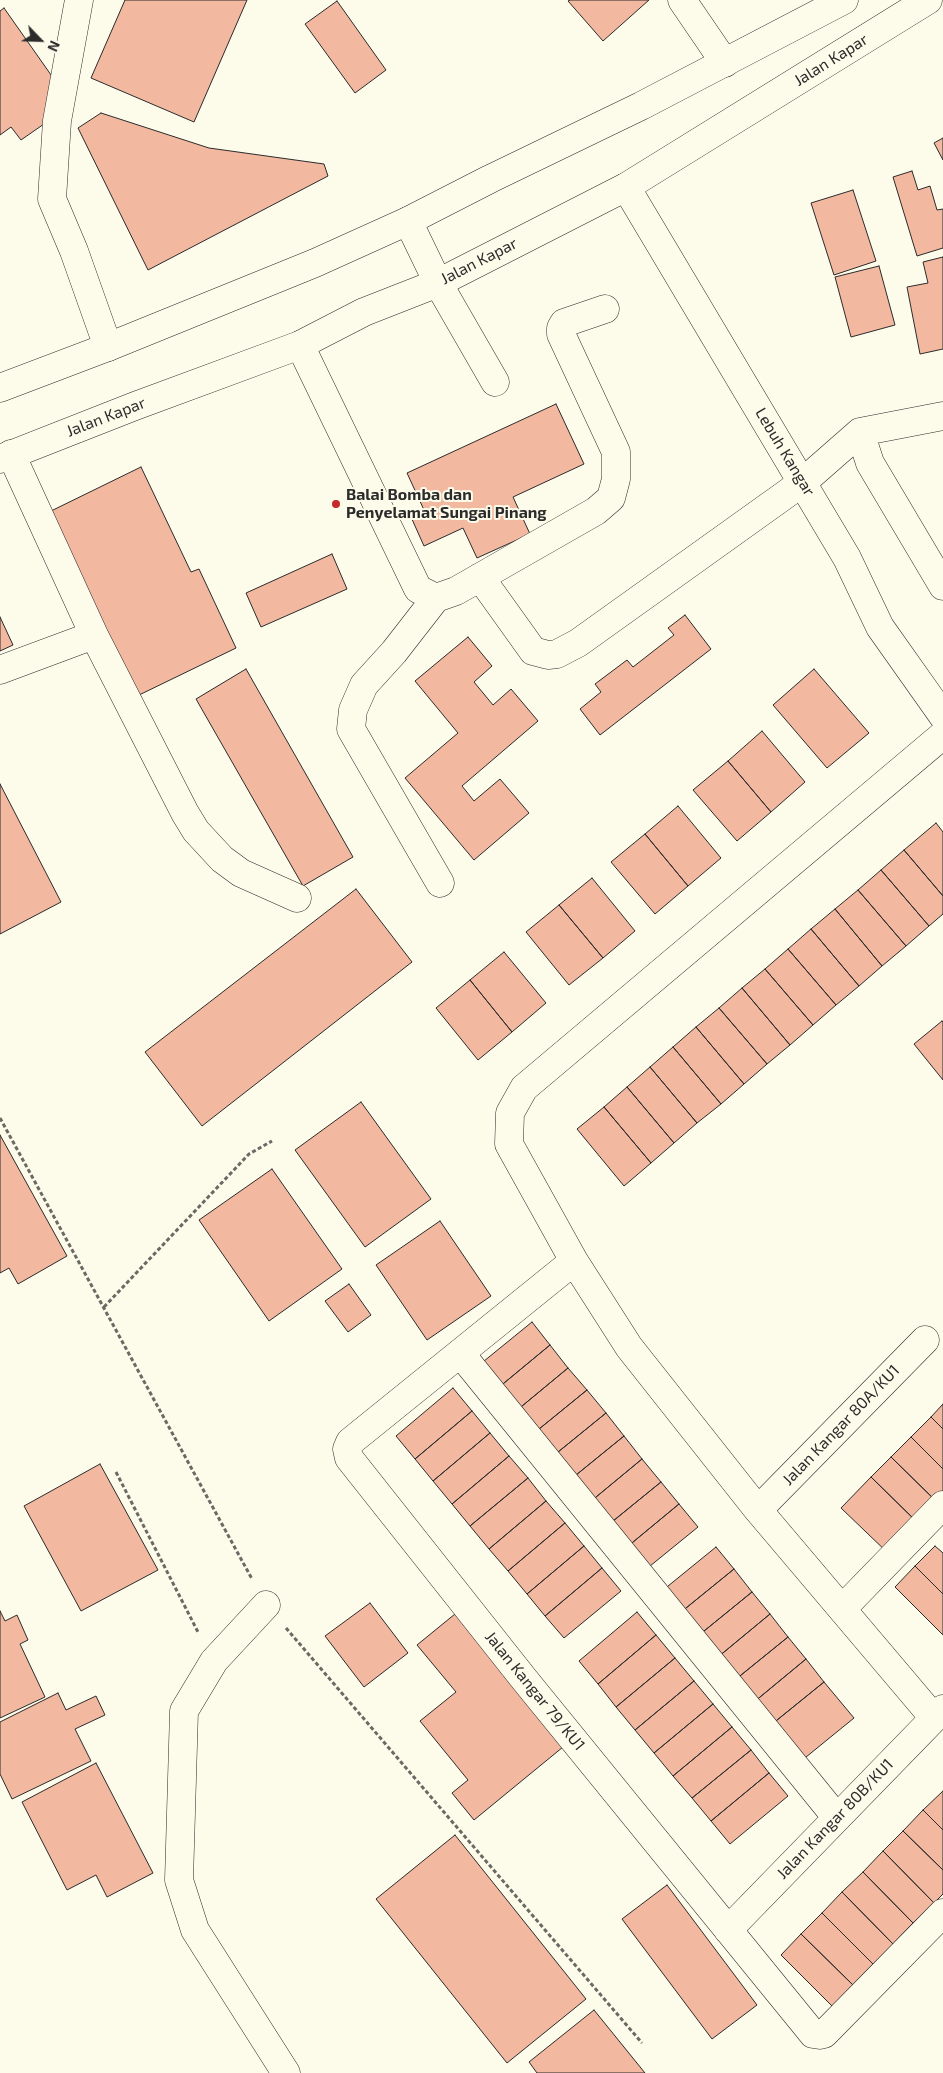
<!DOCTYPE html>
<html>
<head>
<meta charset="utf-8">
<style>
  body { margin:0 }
  #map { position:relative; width:943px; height:2073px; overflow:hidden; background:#fdfbea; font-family:"Exo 2",sans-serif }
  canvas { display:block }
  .north { position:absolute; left:15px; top:15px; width:50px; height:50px; -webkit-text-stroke:4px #fdfbea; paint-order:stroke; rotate:114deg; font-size:14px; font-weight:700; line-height:20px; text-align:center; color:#2b2b2b }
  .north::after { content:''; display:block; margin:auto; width:18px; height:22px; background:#2b2b2b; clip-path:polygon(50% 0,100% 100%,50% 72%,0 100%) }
</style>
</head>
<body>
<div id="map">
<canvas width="943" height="2073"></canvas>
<div class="north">N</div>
</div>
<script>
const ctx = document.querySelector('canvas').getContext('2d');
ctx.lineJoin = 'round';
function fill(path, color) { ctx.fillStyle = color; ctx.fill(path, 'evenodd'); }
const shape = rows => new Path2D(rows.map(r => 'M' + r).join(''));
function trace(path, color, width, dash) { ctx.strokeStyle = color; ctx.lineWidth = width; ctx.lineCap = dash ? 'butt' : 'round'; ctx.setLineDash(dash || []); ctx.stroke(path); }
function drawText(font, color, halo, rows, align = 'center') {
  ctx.font = font + ' "Exo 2",sans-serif'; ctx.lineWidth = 4; ctx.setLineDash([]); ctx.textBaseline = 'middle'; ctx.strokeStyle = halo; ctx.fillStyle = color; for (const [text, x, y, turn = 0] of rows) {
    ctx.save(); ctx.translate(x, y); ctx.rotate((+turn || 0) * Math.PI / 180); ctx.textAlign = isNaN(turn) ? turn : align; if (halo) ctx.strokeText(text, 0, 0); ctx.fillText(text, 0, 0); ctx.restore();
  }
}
const building = shape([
  [125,0,247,0,194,122,91,78,125,0],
  [570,0,649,0,603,41,568,1,570,0],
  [337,1,386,70,355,93,305,24,337,1],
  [4,8,56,82,54,117,21,140,11,127,0,135,0,11,4,8],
  [101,113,209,148,324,164,328,176,148,270,78,128,101,113],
  [943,138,943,160,934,143,943,138],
  [912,171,918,190,930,186,937,210,943,209,943,248,917,256,893,177,912,171],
  [853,190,876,261,834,275,811,203,853,190],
  [943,257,943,349,920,354,907,287,928,283,923,262,943,257],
  [879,266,895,325,851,337,835,277,879,266],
  [556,404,584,464,513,497,530,534,477,558,463,528,424,546,411,517,424,510,407,473,556,404],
  [141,467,191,572,199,569,236,648,137,696,51,511,141,467],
  [332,554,347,589,261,627,246,593,332,554],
  [685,615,711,649,600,735,580,709,601,692,595,684,627,660,633,667,674,635,668,628,685,615],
  [0,617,13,645,0,651,0,617],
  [468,637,492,666,474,682,493,705,511,689,538,721,462,786,474,801,500,779,529,813,474,860,405,778,458,733,415,681,468,637],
  [246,669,353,857,303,886,196,699,246,669],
  [814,669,869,733,827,768,773,705,814,669],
  [762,731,805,782,771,812,728,761,762,731],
  [728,761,771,812,737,841,693,790,728,761],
  [0,784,61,902,0,934,0,784],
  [678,806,721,858,688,886,645,834,678,806],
  [936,823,943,832,943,896,904,850,936,823],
  [645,834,688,886,655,914,611,862,645,834],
  [904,850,943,896,943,914,929,926,881,870,904,850],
  [881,870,929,926,906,946,858,890,881,870],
  [592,878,635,931,603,958,559,905,592,878],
  [356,889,412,962,202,1126,145,1052,356,889],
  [858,890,906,946,882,966,835,909,858,890],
  [559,905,603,958,569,985,526,932,559,905],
  [835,909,882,966,859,986,811,929,835,909],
  [811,929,859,986,836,1005,788,949,811,929],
  [788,949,836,1005,813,1025,765,969,788,949],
  [504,952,546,1003,512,1032,470,980,504,952],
  [765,969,813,1025,790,1045,742,988,765,969],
  [470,980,512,1032,478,1060,436,1008,470,980],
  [742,988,790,1045,767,1064,719,1008,742,988],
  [719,1008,767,1064,744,1084,696,1027,719,1008],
  [942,1021,943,1022,943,1080,914,1044,942,1021],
  [696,1027,744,1084,721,1104,673,1047,696,1027],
  [673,1047,721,1104,697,1123,650,1067,673,1047],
  [650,1067,697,1123,674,1143,627,1087,650,1067],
  [627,1087,674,1143,651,1163,604,1107,627,1087],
  [361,1102,431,1199,365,1247,295,1150,361,1102],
  [604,1107,651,1163,624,1186,577,1129,604,1107],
  [0,1135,67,1256,18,1284,9,1268,0,1273,0,1135],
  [272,1169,342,1269,269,1321,199,1220,272,1169],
  [440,1221,491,1296,427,1340,376,1265,440,1221],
  [349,1284,371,1315,348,1332,325,1301,349,1284],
  [532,1322,550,1345,492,1393,473,1370,532,1322],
  [550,1345,568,1368,510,1416,492,1393,550,1345],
  [568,1368,587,1390,528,1438,510,1416,568,1368],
  [453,1388,472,1411,415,1459,396,1436,453,1388],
  [587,1390,606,1413,547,1461,528,1438,587,1390],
  [943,1404,943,1429,931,1417,943,1404],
  [472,1411,490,1433,433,1481,415,1459,472,1411],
  [606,1413,624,1436,565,1484,547,1461,606,1413],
  [931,1417,943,1429,943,1469,911,1437,931,1417],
  [490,1433,509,1456,452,1504,433,1481,490,1433],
  [624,1436,642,1459,584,1507,565,1484,624,1436],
  [911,1437,943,1469,943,1503,941,1506,891,1457,911,1437],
  [509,1456,528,1478,470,1526,452,1504,509,1456],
  [891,1457,941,1506,921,1526,871,1477,891,1457],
  [642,1459,661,1482,602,1530,584,1507,642,1459],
  [100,1464,158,1570,81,1611,24,1506,100,1464],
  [871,1477,921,1526,891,1556,841,1508,871,1477],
  [528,1478,546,1501,489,1549,470,1526,528,1478],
  [661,1482,679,1504,621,1552,602,1530,661,1482],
  [546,1501,565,1523,508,1571,489,1549,546,1501],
  [679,1504,698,1527,639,1575,621,1552,679,1504],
  [565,1523,584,1546,527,1594,508,1571,565,1523],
  [584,1546,602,1568,545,1616,527,1594,584,1546],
  [935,1546,943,1553,943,1594,915,1566,935,1546],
  [716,1547,734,1569,675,1617,657,1595,716,1547],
  [915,1566,943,1594,943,1635,895,1587,915,1566],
  [602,1568,621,1591,564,1638,545,1616,602,1568],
  [734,1569,752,1592,693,1640,675,1617,734,1569],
  [752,1592,770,1614,712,1662,693,1640,752,1592],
  [370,1603,408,1653,364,1687,325,1636,370,1603],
  [0,1611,5,1621,17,1615,28,1640,20,1644,45,1697,0,1718,0,1611],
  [637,1612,656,1635,598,1684,579,1661,637,1612],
  [455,1614,563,1747,474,1820,452,1793,468,1780,420,1721,456,1692,417,1645,455,1614],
  [770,1614,788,1637,730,1684,712,1662,770,1614],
  [656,1635,675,1658,616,1707,598,1684,656,1635],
  [788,1637,806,1659,748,1707,730,1684,788,1637],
  [675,1658,694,1681,635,1730,616,1707,675,1658],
  [806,1659,824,1682,766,1729,748,1707,806,1659],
  [694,1681,713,1704,654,1753,635,1730,694,1681],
  [824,1682,854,1718,795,1766,766,1729,824,1682],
  [58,1693,66,1710,96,1696,105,1715,75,1729,91,1761,12,1799,0,1774,0,1722,58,1693],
  [713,1704,732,1727,673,1776,654,1753,713,1704],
  [732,1727,751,1750,692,1798,673,1776,732,1727],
  [751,1750,769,1773,711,1821,692,1798,751,1750],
  [96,1763,153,1873,107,1897,96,1875,67,1890,22,1802,96,1763],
  [769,1773,788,1796,730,1844,711,1821,769,1773],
  [943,1791,943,1830,923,1810,943,1791],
  [923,1810,943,1830,943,1870,903,1831,923,1810],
  [903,1831,943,1870,943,1894,934,1903,883,1851,903,1831],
  [455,1835,586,1999,507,2063,376,1899,455,1835],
  [883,1851,934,1903,913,1923,863,1872,883,1851],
  [863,1872,913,1923,893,1944,842,1892,863,1872],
  [667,1885,757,2005,712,2039,622,1919,667,1885],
  [842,1892,893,1944,873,1964,822,1913,842,1892],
  [822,1913,873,1964,853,1985,801,1934,822,1913],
  [801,1934,853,1985,832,2006,781,1955,801,1934],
  [594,2010,645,2073,537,2073,529,2062,594,2010]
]);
fill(building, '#f2b8a0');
trace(building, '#2b2b2b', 1);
const minor = shape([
  [79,0,57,121,52,199,74,251,108,347],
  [682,0,725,63],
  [626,187,847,558,880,627,943,716],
  [408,221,438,283,495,382],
  [300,345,418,589,436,598,456,591,596,511,611,498,616,479,616,452,561,334,561,328,564,323,605,309],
  [860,432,870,463,943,586],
  [860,432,943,416],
  [11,454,94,635,185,813,196,831,222,859,241,873,297,898],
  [480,577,533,651,548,655,557,654,578,643,803,482,860,432],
  [436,598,394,652,364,685,353,710,351,729,440,883],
  [0,670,94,635],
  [574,1261,350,1442,347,1449,349,1458,524,1679,813,2034,820,2035,824,2034,943,1913],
  [460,1353,837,1818],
  [758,1510,925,1340],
  [266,1605,214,1661,184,1711,179,1880,195,1930,286,2073],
  [842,1609,943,1505],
  [934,1718,758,1510,629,1347,574,1261,509,1144,510,1113,524,1088,943,735],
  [728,1930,943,1709]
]);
const highway = shape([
  [0,388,108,347,315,263,408,221,490,179,641,106,844,0],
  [0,459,135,406,300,345,364,312,438,283,626,187,928,0]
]);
trace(minor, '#2b2b2b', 29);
trace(highway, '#2b2b2b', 29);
trace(shape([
  [0,1118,252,1579],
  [104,1307,249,1154,272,1141],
  [116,1472,199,1634],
  [286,1628,642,2043]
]), '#6a6964', 3, [4, 2.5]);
trace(minor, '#fdfbea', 28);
trace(highway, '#fdfbea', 28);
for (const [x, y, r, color] of [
  [336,504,5,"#c62828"]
]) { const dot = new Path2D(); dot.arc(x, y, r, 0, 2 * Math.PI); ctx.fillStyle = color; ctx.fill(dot); trace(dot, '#fdfbea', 2); }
drawText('16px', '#2b2b2b', '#fdfbea', [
  ["Jalan Kapar",831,60,-32],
  ["Jalan Kapar",479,261,-27],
  ["Jalan Kapar",106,417,-21],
  ["Lebuh Kangar",785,452,59],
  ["Jalan Kangar 80A/KU1",841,1425,-46],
  ["Jalan Kangar 79/KU1",535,1691,51],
  ["Jalan Kangar 80B/KU1",835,1819,-46]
]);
drawText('bold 16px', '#2b2b2b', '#fdfbea', [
  ["Balai Bomba dan",346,495],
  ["Penyelamat Sungai Pinang",346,513]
], 'left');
</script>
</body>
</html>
